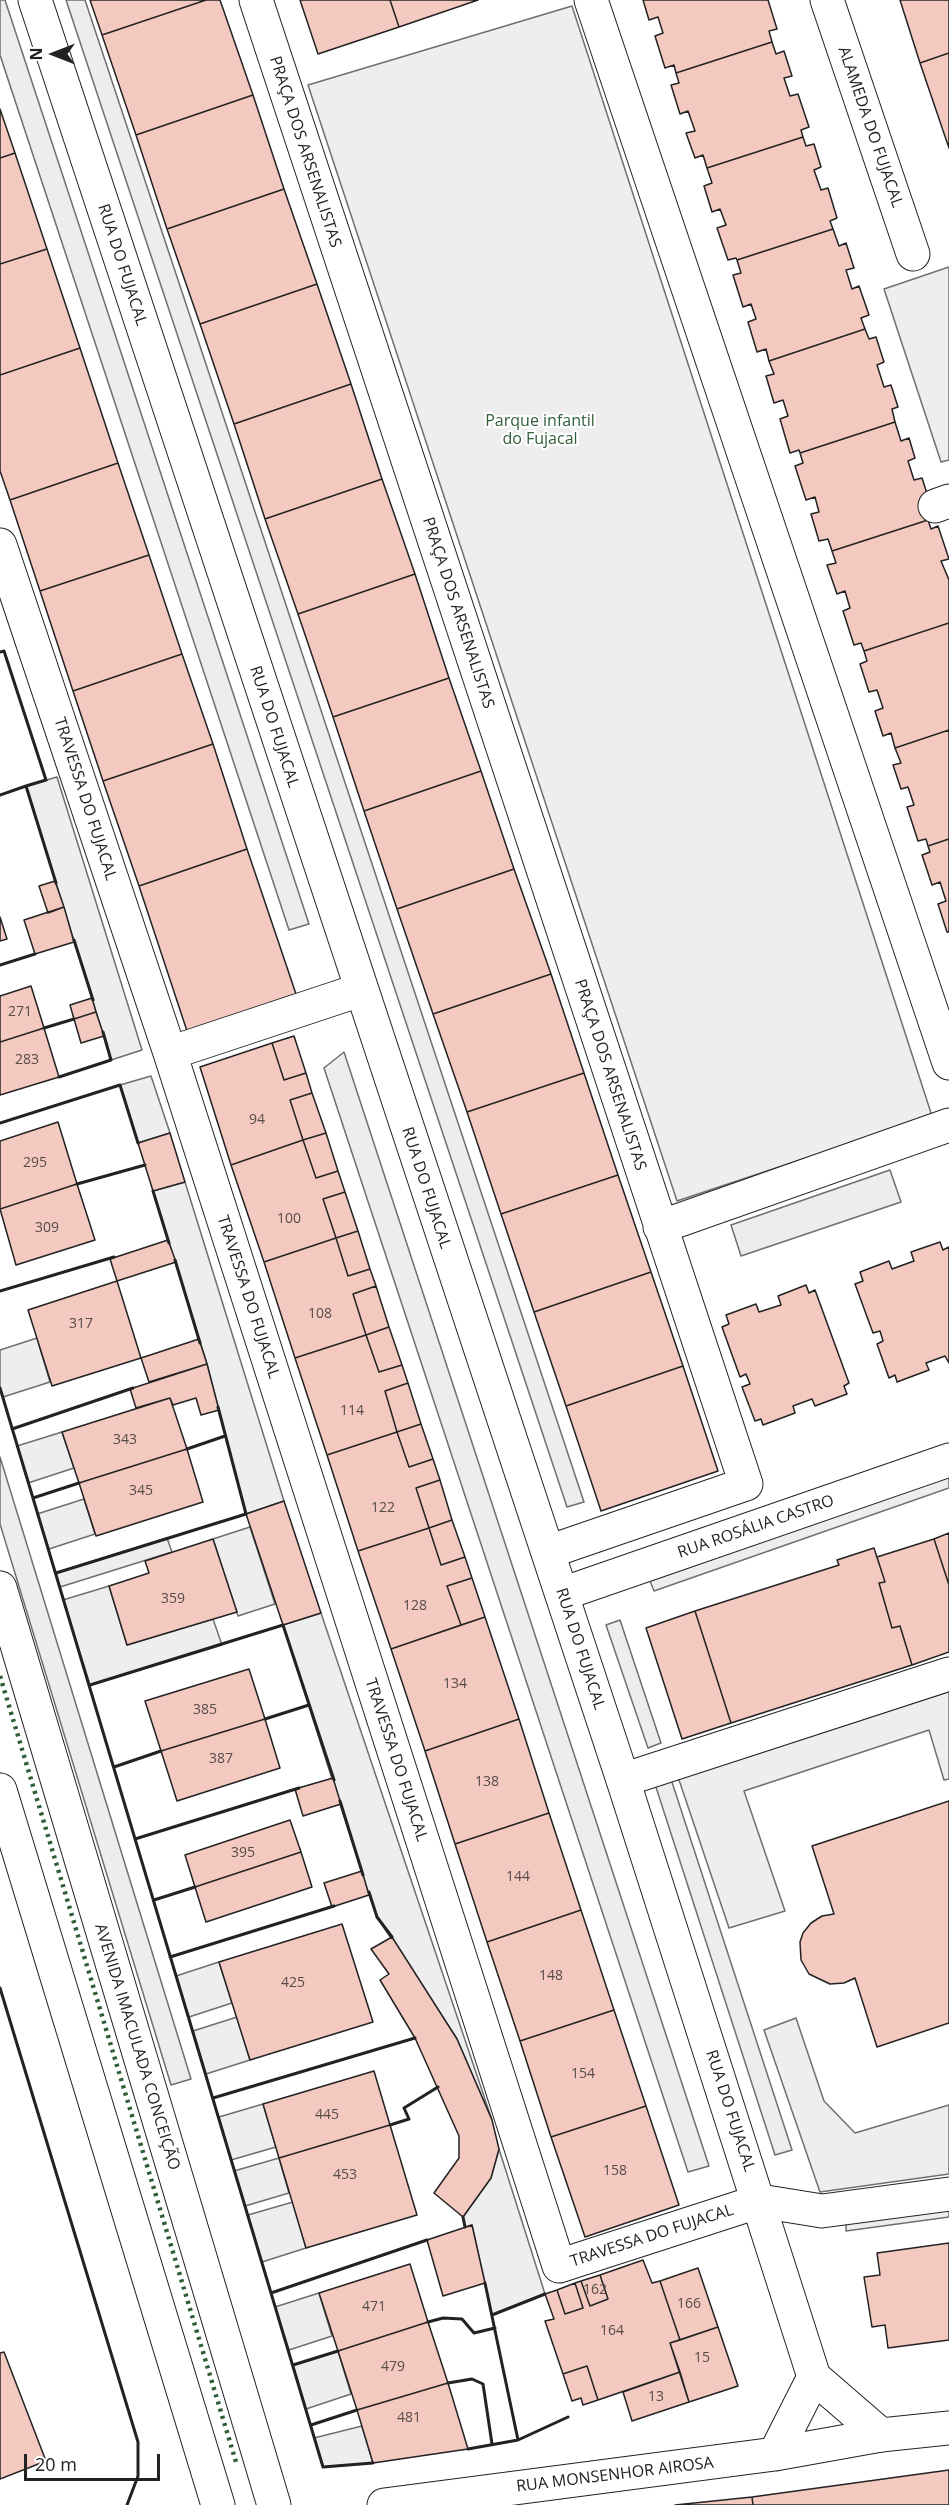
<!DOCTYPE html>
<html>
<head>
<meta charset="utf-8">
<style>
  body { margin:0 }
  #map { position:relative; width:949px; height:2505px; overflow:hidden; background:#fff; font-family:"Open Sans",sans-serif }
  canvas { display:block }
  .north { position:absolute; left:24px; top:24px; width:60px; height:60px; -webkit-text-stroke:4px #fff; paint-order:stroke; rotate:270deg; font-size:16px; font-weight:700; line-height:24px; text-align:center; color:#222 }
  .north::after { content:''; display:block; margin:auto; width:21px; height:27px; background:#222; clip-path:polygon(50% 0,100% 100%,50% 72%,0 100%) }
  .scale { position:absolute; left:24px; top:2454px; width:136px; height:27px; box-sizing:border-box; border:3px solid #222; border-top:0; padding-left:8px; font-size:18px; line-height:21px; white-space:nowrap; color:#222; -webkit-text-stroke:4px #fff; paint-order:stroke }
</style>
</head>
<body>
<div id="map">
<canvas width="949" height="2505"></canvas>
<div class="north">N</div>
<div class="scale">20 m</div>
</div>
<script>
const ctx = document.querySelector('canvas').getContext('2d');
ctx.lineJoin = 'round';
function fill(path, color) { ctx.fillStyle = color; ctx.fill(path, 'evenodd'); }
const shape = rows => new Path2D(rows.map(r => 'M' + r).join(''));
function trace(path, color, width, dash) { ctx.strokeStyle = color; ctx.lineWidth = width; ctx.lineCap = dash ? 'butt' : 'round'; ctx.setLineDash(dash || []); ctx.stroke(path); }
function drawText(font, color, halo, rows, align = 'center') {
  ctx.font = font + ' "Open Sans",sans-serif'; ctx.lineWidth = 4.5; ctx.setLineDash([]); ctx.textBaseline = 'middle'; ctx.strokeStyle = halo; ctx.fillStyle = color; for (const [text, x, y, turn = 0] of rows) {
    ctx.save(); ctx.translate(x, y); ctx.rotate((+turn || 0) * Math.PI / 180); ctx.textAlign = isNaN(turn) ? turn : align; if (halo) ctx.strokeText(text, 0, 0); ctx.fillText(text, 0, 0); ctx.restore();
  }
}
const green = shape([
  [572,6,932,1116,677,1201,308,85,572,6],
  [949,267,949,460,941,462,884,289,949,267],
  [57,777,142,1050,111,1060,26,786,57,777],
  [151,1076,170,1133,138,1143,120,1085,151,1076],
  [185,1182,284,1501,246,1514,207,1364,153,1191,185,1182],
  [37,1338,50,1382,3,1397,0,1388,0,1350,37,1338],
  [62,1432,74,1468,28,1483,17,1446,62,1432],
  [84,1499,95,1534,49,1549,37,1514,84,1499],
  [250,1527,275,1604,238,1616,213,1539,250,1527],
  [167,1538,172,1552,60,1587,56,1573,167,1538],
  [109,1586,127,1645,213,1619,222,1645,90,1685,63,1600,109,1586],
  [321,1613,492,2120,457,2039,377,1917,369,1895,283,1625,321,1613],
  [949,1683,949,1779,944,1780,929,1730,744,1791,785,1911,729,1928,676,1771,949,1683],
  [219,1962,232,2003,189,2017,176,1976,219,1962],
  [237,2017,250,2060,206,2074,193,2031,237,2017],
  [796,2018,824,2101,855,2133,949,2105,949,2174,820,2192,764,2030,796,2018],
  [263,2104,276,2147,231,2160,219,2117,263,2104],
  [499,2149,545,2294,492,2315,472,2225,465,2227,463,2217,491,2178,499,2149],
  [279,2158,289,2193,245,2206,234,2171,279,2158],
  [293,2202,306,2248,262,2262,248,2215,293,2202],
  [319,2293,332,2336,289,2350,275,2307,319,2293],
  [338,2351,351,2394,306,2409,293,2365,338,2351],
  [362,2426,373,2463,323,2467,314,2438,362,2426]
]);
fill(green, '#eee');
trace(green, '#6f6f6f', 1.5);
const parking = shape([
  [0,0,5,0,309,924,289,930,0,55,0,0],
  [66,0,85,0,584,1502,567,1507,66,0],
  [344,1052,709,2166,688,2172,324,1068,344,1052],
  [890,1170,901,1202,741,1256,731,1225,890,1170],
  [0,1457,191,2079,171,2085,0,1524,0,1457],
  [949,1476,949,1488,654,1591,650,1581,949,1476],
  [620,1620,661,1743,648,1748,606,1625,620,1620],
  [670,1776,792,2150,775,2155,654,1781,670,1776],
  [949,2206,949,2217,846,2231,846,2220,949,2206]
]);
fill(parking, '#ededed');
trace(parking, '#6f6f6f', 1.5);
const building = shape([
  [90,0,206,0,102,35,90,0],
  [206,0,220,0,253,95,136,135,102,35,206,0],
  [300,0,390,0,399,27,318,54,300,0],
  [390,0,478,0,399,27,390,0],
  [643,0,768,0,777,29,769,31,772,42,676,73,674,65,665,68,655,36,663,33,658,17,649,20,643,0],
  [900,0,949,0,949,53,920,63,900,0],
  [772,42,776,54,784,51,792,76,784,78,790,96,798,94,809,127,801,130,803,137,707,168,703,155,695,158,686,133,695,131,688,111,680,114,671,85,679,83,676,73,772,42],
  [949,53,949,148,920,63,949,53],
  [253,95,284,189,167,229,136,135,253,95],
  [0,109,15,153,0,158,0,109],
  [803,137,806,146,814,144,821,167,814,170,821,190,828,188,837,218,830,221,833,229,737,260,736,258,728,260,717,228,726,225,720,209,712,212,704,186,712,183,707,168,803,137],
  [15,153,47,249,0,264,0,158,15,153],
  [284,189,317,284,200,324,167,229,284,189],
  [833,229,839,246,846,243,854,268,846,270,852,289,859,286,869,315,861,318,865,329,769,361,766,349,757,352,748,322,756,319,751,304,743,307,733,275,741,273,737,260,833,229],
  [47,249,80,348,0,375,0,264,47,249],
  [317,284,351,384,234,424,200,324,317,284],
  [865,329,869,339,876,337,884,362,877,365,884,387,891,385,898,407,892,409,895,422,800,453,799,450,790,453,780,419,788,416,783,400,774,403,766,376,774,374,769,361,865,329],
  [80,348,118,463,10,500,0,471,0,375,80,348],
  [351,384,382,479,265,519,234,424,351,384],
  [895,422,901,441,909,438,915,458,908,461,914,480,922,478,932,509,928,520,832,551,828,539,819,541,811,514,819,512,815,497,806,500,795,466,803,463,800,453,895,422],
  [118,463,149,555,40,591,10,500,118,463],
  [382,479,415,574,298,614,265,519,382,479],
  [928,520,931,529,938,526,949,559,941,561,949,580,949,623,864,651,861,643,854,645,843,611,850,608,845,591,837,594,827,565,836,563,832,551,928,520],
  [149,555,182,654,73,691,40,591,149,555],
  [415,574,449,678,333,717,298,614,415,574],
  [949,623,949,730,895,748,891,733,883,736,875,711,883,708,877,690,869,692,860,664,867,661,864,651,949,623],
  [182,654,213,744,103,781,73,691,182,654],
  [449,678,481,771,364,811,333,717,449,678],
  [949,730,949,839,928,846,926,839,918,841,907,807,914,805,908,787,901,789,893,765,901,763,895,748,949,730],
  [213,744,247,849,139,886,103,781,213,744],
  [481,771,514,869,397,909,364,811,481,771],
  [949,839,949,932,947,932,938,904,946,901,940,882,932,885,922,855,930,852,928,846,949,839],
  [247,849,296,994,187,1031,139,886,247,849],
  [514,869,551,974,433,1014,397,909,514,869],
  [55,881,64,907,48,913,39,886,55,881],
  [64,907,74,942,35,954,24,920,64,907],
  [0,917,7,939,0,941,0,917],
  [551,974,584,1073,467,1112,433,1014,551,974],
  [31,986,44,1028,0,1042,0,996,31,986],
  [92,998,96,1012,74,1019,70,1005,92,998],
  [96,1012,104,1036,81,1043,74,1019,96,1012],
  [44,1028,59,1077,0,1095,0,1042,44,1028],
  [294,1036,306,1073,284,1080,272,1043,294,1036],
  [272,1043,284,1080,306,1073,312,1093,290,1100,303,1140,231,1165,200,1067,272,1043],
  [584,1073,618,1175,501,1214,467,1112,584,1073],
  [312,1093,326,1133,303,1140,290,1100,312,1093],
  [58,1122,77,1184,0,1209,0,1141,58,1122],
  [170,1133,185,1182,153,1191,138,1143,170,1133],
  [326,1133,338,1171,316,1178,303,1140,326,1133],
  [303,1140,316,1178,338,1171,345,1192,323,1199,336,1238,264,1262,231,1165,303,1140],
  [618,1175,651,1272,534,1312,501,1214,618,1175],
  [77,1184,95,1240,16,1265,0,1209,77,1184],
  [345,1192,358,1231,336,1238,323,1199,345,1192],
  [358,1231,370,1269,348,1276,336,1238,358,1231],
  [336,1238,348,1276,370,1269,376,1286,353,1294,366,1335,295,1358,264,1262,336,1238],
  [168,1240,176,1262,117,1281,110,1259,168,1240],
  [940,1242,943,1250,949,1247,949,1363,945,1356,926,1363,929,1370,897,1382,895,1375,889,1378,877,1344,883,1341,880,1331,873,1333,855,1284,863,1281,860,1272,889,1261,892,1269,914,1261,911,1252,940,1242],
  [651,1272,683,1366,566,1406,534,1312,651,1272],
  [117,1281,141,1358,52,1386,28,1310,117,1281],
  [806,1285,809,1293,815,1290,849,1383,844,1386,847,1394,815,1406,812,1399,793,1406,795,1413,763,1425,761,1419,755,1421,742,1387,750,1384,746,1374,740,1377,722,1327,729,1324,726,1315,756,1304,759,1312,781,1305,778,1296,806,1285],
  [376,1286,389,1327,366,1335,353,1294,376,1286],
  [389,1327,402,1365,379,1372,366,1335,389,1327],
  [366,1335,379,1372,402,1365,408,1383,385,1391,397,1432,327,1455,295,1358,366,1335],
  [199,1339,207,1364,149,1382,141,1358,199,1339],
  [207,1364,219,1410,201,1415,196,1398,173,1405,170,1398,136,1408,130,1389,207,1364],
  [683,1366,718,1471,601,1511,566,1406,683,1366],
  [408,1383,421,1424,397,1432,385,1391,408,1383],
  [170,1398,187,1449,79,1483,62,1432,170,1398],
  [421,1424,433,1459,409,1467,397,1432,421,1424],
  [397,1432,409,1467,433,1459,440,1480,416,1488,429,1528,358,1551,327,1455,397,1432],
  [187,1449,203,1502,96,1536,79,1483,187,1449],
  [440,1480,452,1520,429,1528,416,1488,440,1480],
  [284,1501,321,1613,283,1625,246,1514,284,1501],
  [452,1520,465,1557,441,1565,429,1528,452,1520],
  [429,1528,441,1565,465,1557,472,1578,447,1586,461,1625,391,1649,358,1551,429,1528],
  [949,1533,949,1585,934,1539,949,1533],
  [213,1539,237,1612,127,1645,109,1586,149,1573,145,1561,213,1539],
  [934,1539,949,1585,949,1652,912,1665,900,1626,892,1628,879,1583,885,1582,877,1557,934,1539],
  [874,1548,885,1582,879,1583,892,1628,900,1626,912,1665,731,1723,695,1611,839,1565,837,1560,874,1548],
  [472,1578,485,1617,461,1625,447,1586,472,1578],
  [695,1611,731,1723,682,1739,646,1628,695,1611],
  [485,1617,519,1719,425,1751,391,1649,485,1617],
  [249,1669,265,1719,161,1751,145,1701,249,1669],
  [265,1719,280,1768,177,1801,161,1751,265,1719],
  [519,1719,549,1813,455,1844,425,1751,519,1719],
  [333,1778,341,1804,303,1816,295,1789,333,1778],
  [949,1801,949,2023,877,2047,855,1978,844,1983,830,1984,809,1974,801,1960,800,1942,803,1933,811,1923,822,1916,834,1914,812,1846,949,1801],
  [549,1813,581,1910,487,1942,455,1844,549,1813],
  [290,1820,301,1852,195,1887,185,1855,290,1820],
  [301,1852,312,1887,206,1922,195,1887,301,1852],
  [362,1871,369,1895,332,1907,324,1883,362,1871],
  [581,1910,614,2010,520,2041,487,1942,581,1910],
  [342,1924,373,2022,250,2060,219,1962,342,1924],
  [392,1937,457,2039,492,2120,499,2149,491,2178,463,2217,434,2193,459,2158,459,2136,415,2038,380,1980,389,1974,371,1949,392,1937],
  [614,2010,646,2106,551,2137,520,2041,614,2010],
  [374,2071,390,2125,279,2158,263,2104,374,2071],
  [646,2106,679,2205,585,2237,551,2137,646,2106],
  [390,2125,417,2215,306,2248,279,2158,390,2125],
  [472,2225,485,2283,443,2296,427,2240,472,2225],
  [949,2243,949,2340,888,2348,885,2325,872,2327,864,2277,880,2275,877,2253,949,2243],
  [643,2260,652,2283,660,2281,680,2340,670,2343,680,2372,598,2400,587,2366,563,2374,545,2321,554,2319,545,2294,557,2290,565,2314,583,2308,575,2283,581,2281,590,2306,608,2299,600,2275,643,2260],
  [410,2264,428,2322,338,2351,319,2293,410,2264],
  [698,2268,718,2327,680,2340,660,2281,698,2268],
  [600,2275,608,2299,590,2306,581,2281,600,2275],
  [575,2283,583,2308,565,2314,557,2290,575,2283],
  [428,2322,448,2383,357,2410,338,2351,428,2322],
  [718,2327,738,2386,689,2402,670,2343,718,2327],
  [4,2352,46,2461,0,2479,0,2353,4,2352],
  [587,2366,598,2400,583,2405,581,2398,572,2401,563,2374,587,2366],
  [680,2372,689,2402,632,2421,623,2392,680,2372],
  [448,2383,468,2449,373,2463,357,2410,448,2383],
  [949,2470,949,2505,753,2505,752,2497,949,2470],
  [752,2497,753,2505,675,2505,752,2497]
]);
fill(building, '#f3c9c0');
trace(building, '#222', 1.5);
const minor = shape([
  [256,0,746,1484,548,1552],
  [591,0,949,1063],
  [827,0,913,254],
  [935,506,949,501],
  [0,545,170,1053,559,2266,760,2201,822,2211,949,2194],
  [170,1053,360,990],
  [660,1227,949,1125],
  [562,1594,949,1460],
  [623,1780,949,1674],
  [775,2454,814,2377],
  [384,2505,775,2454,881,2435]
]);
const major = shape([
  [35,0,623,1780,814,2377,881,2435,949,2428],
  [0,1588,274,2505],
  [0,1790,218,2505]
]);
trace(minor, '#222', 35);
trace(major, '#222', 35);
trace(minor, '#fff', 33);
trace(major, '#fff', 33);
trace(shape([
  [0,1676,236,2462]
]), '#2f5e38', 4.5, [3, 4.5]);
trace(shape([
  [0,652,4,651,46,780,26,786,56,883],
  [0,795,26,786],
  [74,940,93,1000],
  [0,965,35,954],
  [44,1028,74,1019],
  [59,1077,111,1060,103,1032],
  [0,1123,120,1085,138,1143],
  [77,1184,145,1165],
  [153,1191,169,1243],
  [175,1260,200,1343],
  [0,1291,114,1257],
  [0,1388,271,2293],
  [12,1429,133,1388],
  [187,1449,225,1436],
  [33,1498,79,1483],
  [56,1573,246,1514,218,1407],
  [90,1685,283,1625,334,1780],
  [265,1719,309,1705],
  [114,1767,161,1751],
  [340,1801,363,1875],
  [135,1839,299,1788],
  [369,1892,377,1917,392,1937],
  [154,1900,195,1887],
  [170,1957,334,1906],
  [0,1988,138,2442,138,2476,127,2505],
  [213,2098,415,2038],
  [390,2125,409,2119,404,2108,438,2087],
  [463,2217,465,2227],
  [485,2283,518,2440],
  [492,2315,545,2294],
  [428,2322,443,2318,462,2319,474,2333,495,2328],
  [293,2365,338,2351],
  [448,2383,472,2379,483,2384,492,2444],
  [311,2425,357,2410],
  [468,2449,518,2440,568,2417],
  [373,2463,323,2467,271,2293,427,2240]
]), '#222', 3);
drawText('14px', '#564c4a', null, [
  ["271",20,1012],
  ["283",27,1060],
  ["94",257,1120],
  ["295",35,1163],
  ["100",289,1219],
  ["309",47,1228],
  ["108",320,1314],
  ["317",81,1324],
  ["114",352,1411],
  ["343",125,1440],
  ["345",141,1491],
  ["122",383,1508],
  ["359",173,1599],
  ["128",415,1606],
  ["134",455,1684],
  ["385",205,1710],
  ["387",221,1759],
  ["138",487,1782],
  ["395",243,1853],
  ["144",518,1877],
  ["148",551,1976],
  ["425",293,1983],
  ["154",583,2074],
  ["445",327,2115],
  ["158",615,2171],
  ["453",345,2175],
  ["162",595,2290],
  ["166",689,2304],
  ["471",374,2307],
  ["164",612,2331],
  ["15",702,2358],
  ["479",393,2367],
  ["13",656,2397],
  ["481",409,2418]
]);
drawText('16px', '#222', '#fff', [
  ["ALAMEDA DO FUJACAL",870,127,71],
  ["PRAÇA DOS ARSENALISTAS",305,152,72],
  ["RUA DO FUJACAL",122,265,72],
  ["PRAÇA DOS ARSENALISTAS",458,613,72],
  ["RUA DO FUJACAL",274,727,72],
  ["TRAVESSA DO FUJACAL",85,799,72],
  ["PRAÇA DOS ARSENALISTAS",610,1075,72],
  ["RUA DO FUJACAL",426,1188,72],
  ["TRAVESSA DO FUJACAL",248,1297,72],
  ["RUA ROSÁLIA CASTRO",756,1527,-19],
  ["RUA DO FUJACAL",580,1649,72],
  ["TRAVESSA DO FUJACAL",396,1760,72],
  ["AVENIDA IMACULADA CONCEIÇÃO",137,2047,73],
  ["RUA DO FUJACAL",730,2111,72],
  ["TRAVESSA DO FUJACAL",652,2236,-18],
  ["RUA MONSENHOR AIROSA",615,2475,-7]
]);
drawText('16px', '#2f5e38', '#fff', [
  ["Parque infantil",540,421],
  ["do Fujacal",540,439]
]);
</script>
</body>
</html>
